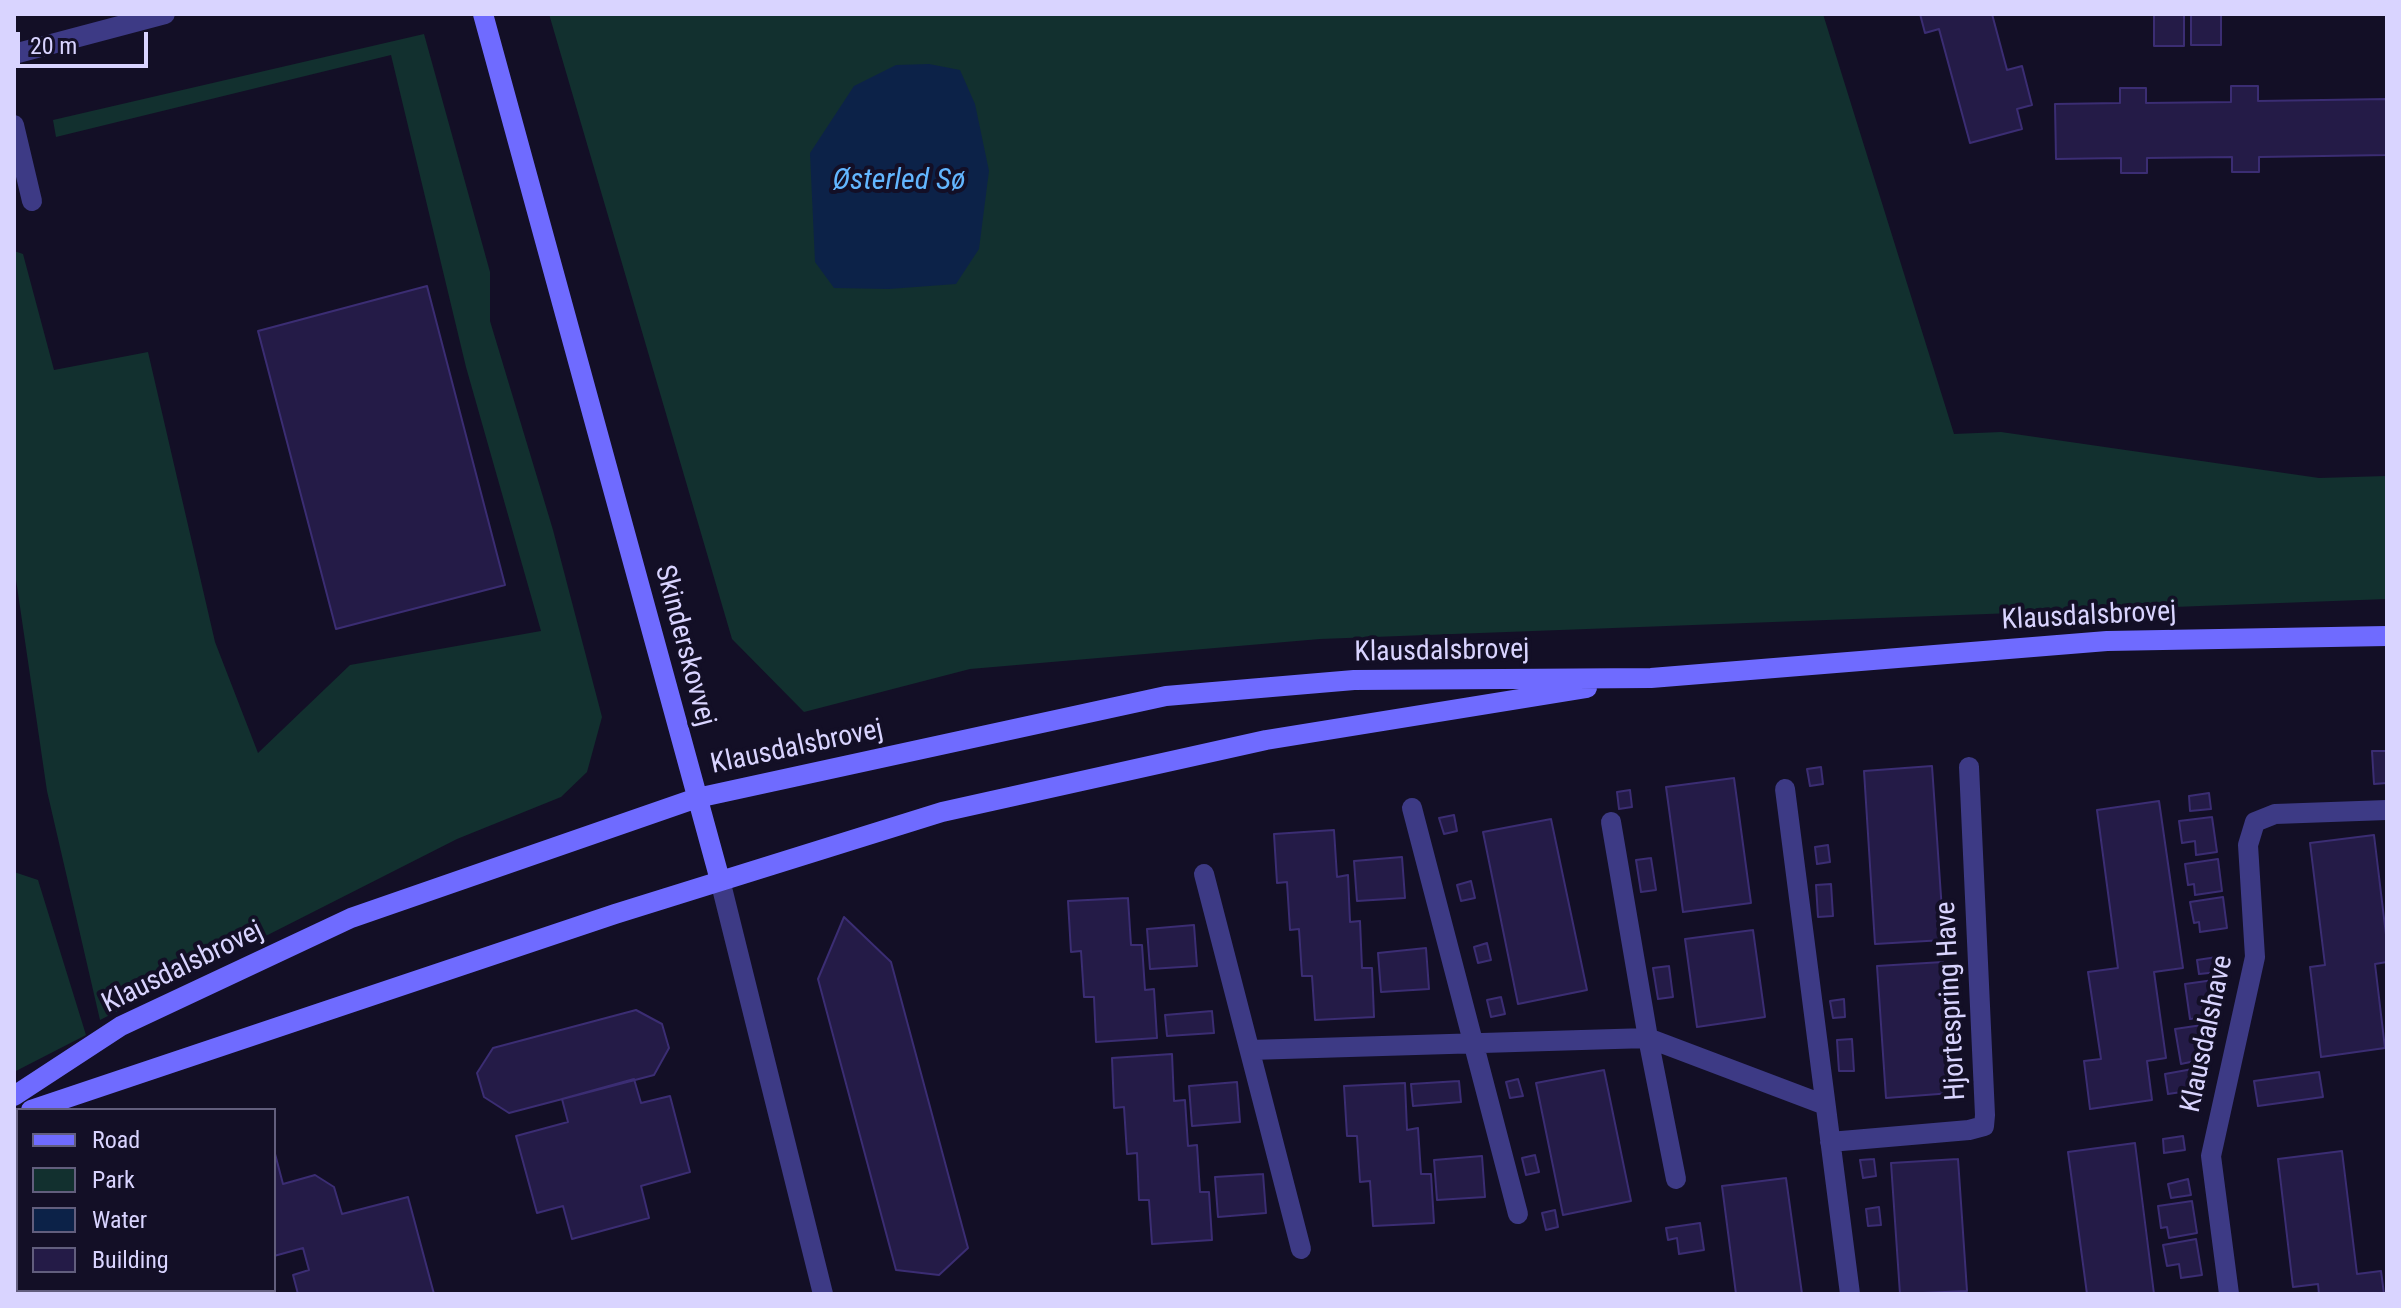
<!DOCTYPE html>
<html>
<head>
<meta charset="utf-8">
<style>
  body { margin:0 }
  #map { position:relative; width:2401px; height:1308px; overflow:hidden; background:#130f26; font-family:"Roboto Condensed",sans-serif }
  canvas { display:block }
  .frame { position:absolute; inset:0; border:16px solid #d9d4ff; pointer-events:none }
  .legend { position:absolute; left:16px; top:1108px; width:260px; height:184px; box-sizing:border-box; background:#130f26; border:2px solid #625e7d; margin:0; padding:10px 14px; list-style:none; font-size:24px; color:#d9d4ff }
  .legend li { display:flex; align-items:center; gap:16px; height:40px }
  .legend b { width:40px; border:2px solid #625e7d }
  .scale { position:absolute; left:16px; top:32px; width:132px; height:36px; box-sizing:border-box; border:4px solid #d9d4ff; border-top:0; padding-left:10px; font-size:24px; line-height:28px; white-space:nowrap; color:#d9d4ff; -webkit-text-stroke:6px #130f26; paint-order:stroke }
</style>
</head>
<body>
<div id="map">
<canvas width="2401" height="1308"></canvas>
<div class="frame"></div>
<ul class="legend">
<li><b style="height:10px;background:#6f6bff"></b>Road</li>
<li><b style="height:22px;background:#12302f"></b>Park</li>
<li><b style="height:22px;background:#0c2248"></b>Water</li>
<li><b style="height:22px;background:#241b47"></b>Building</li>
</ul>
<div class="scale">20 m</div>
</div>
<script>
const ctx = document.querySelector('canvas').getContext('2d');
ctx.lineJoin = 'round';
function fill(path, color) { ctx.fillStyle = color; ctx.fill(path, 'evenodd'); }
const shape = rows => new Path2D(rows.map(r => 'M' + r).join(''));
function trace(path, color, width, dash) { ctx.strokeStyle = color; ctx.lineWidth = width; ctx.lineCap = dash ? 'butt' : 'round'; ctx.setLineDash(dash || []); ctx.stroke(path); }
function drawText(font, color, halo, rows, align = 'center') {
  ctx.font = font + ' "Roboto Condensed",sans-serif'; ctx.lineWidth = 8; ctx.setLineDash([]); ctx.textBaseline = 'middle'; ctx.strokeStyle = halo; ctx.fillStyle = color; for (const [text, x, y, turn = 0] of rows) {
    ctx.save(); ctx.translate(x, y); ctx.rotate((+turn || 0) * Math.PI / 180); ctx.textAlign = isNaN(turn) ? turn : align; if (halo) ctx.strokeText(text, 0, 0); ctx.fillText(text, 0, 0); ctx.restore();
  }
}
fill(shape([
  [549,14,1823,14,1954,434,2001,432,2319,478,2387,476,2387,599,1320,639,970,669,804,712,732,639],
  [424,34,490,272,490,321,553,530,602,717,587,772,561,797,457,839,100,1020,47,791,14,566,14,251,23,254,54,370,148,352,215,642,258,753,350,665,541,631,466,367,391,55,56,137,53,120],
  [14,872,38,880,86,1035,14,1072]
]), '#12302f');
fill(shape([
  [929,64,960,70,975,104,989,171,979,249,956,284,889,289,834,288,815,262,810,153,854,86,896,65]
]), '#0c2248');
const building = shape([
  [1920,14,1992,14,2007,70,2022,66,2032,105,2017,109,2022,129,1970,143,1939,29,1925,33,1920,14],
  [2154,14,2184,14,2184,46,2154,46,2154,14],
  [2191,14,2221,14,2221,45,2191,45,2191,14],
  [2231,86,2258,86,2258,101,2387,99,2387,155,2259,157,2259,172,2232,172,2232,157,2147,158,2147,173,2121,173,2121,158,2056,159,2055,104,2120,103,2120,88,2146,88,2146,103,2231,102,2231,86],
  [427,286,505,585,336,629,258,331,427,286],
  [2372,751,2387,751,2387,783,2374,784,2372,751],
  [1932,766,1944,940,1875,944,1864,771,1932,766],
  [1821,767,1823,784,1810,786,1807,769,1821,767],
  [1734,778,1751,903,1683,912,1666,787,1734,778],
  [1630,790,1632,807,1619,809,1617,792,1630,790],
  [2209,793,2211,809,2190,811,2189,796,2209,793],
  [2159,801,2183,968,2154,972,2166,1058,2147,1061,2152,1100,2090,1109,2084,1061,2101,1059,2088,972,2118,968,2097,810,2159,801],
  [1454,815,1457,831,1444,834,1439,818,1454,815],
  [2212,817,2217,852,2196,855,2195,841,2182,843,2179,821,2212,817],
  [1551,819,1587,990,1518,1004,1483,832,1551,819],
  [1334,830,1337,877,1348,875,1350,922,1360,921,1362,968,1372,968,1374,1017,1315,1020,1312,976,1302,976,1299,929,1290,930,1287,882,1277,883,1274,834,1334,830],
  [2374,835,2387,943,2387,962,2375,964,2385,1048,2321,1057,2310,967,2325,965,2310,843,2374,835],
  [1828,845,1830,862,1817,864,1815,847,1828,845],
  [1402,857,1405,898,1357,901,1354,861,1402,857],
  [1651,858,1656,890,1641,892,1636,860,1651,858],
  [2218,859,2222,891,2195,895,2194,884,2188,885,2185,864,2218,859],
  [1471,881,1475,898,1461,901,1457,885,1471,881],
  [1831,884,1833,916,1818,917,1816,885,1831,884],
  [2223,897,2227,928,2200,932,2199,922,2194,923,2190,902,2223,897],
  [1128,898,1131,945,1142,945,1145,990,1154,989,1157,1038,1096,1042,1094,997,1084,997,1081,951,1071,952,1068,901,1128,898],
  [844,917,891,962,968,1248,939,1275,896,1270,818,979,844,917],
  [1194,925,1197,966,1150,969,1147,929,1194,925],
  [1753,930,1765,1017,1697,1027,1685,939,1753,930],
  [1487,943,1491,960,1478,963,1474,947,1487,943],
  [1426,948,1429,989,1381,992,1378,953,1426,948],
  [2217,957,2219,972,2199,974,2197,960,2217,957],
  [1943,962,1952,1093,1886,1098,1877,966,1943,962],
  [1669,966,1673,997,1658,999,1653,968,1669,966],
  [2221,979,2223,1000,2207,1002,2208,1017,2190,1019,2185,984,2221,979],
  [1501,997,1505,1014,1491,1017,1487,1000,1501,997],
  [1844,999,1845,1017,1833,1018,1830,1001,1844,999],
  [636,1010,662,1024,669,1048,654,1075,509,1113,484,1097,477,1073,493,1048,636,1010],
  [1212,1011,1214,1033,1167,1036,1165,1015,1212,1011],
  [2209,1024,2213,1044,2198,1047,2200,1060,2181,1064,2175,1029,2209,1024],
  [1852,1039,1854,1071,1839,1071,1837,1040,1852,1039],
  [1172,1054,1174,1101,1185,1100,1188,1146,1197,1145,1200,1192,1209,1192,1212,1240,1152,1244,1149,1200,1139,1200,1137,1153,1127,1154,1124,1107,1114,1108,1112,1058,1172,1054],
  [2198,1068,2202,1089,2168,1094,2165,1074,2198,1068],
  [1604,1070,1631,1201,1563,1215,1536,1083,1604,1070],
  [2319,1072,2323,1097,2258,1106,2254,1081,2319,1072],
  [634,1079,641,1103,670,1096,690,1172,641,1186,649,1218,572,1239,563,1206,537,1213,516,1136,568,1122,562,1099,634,1079],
  [1518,1079,1523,1096,1510,1098,1506,1082,1518,1079],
  [1459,1081,1461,1102,1413,1106,1411,1084,1459,1081],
  [1237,1082,1240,1122,1192,1126,1189,1086,1237,1082],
  [1405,1083,1407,1130,1418,1128,1421,1174,1431,1174,1434,1223,1373,1226,1370,1181,1360,1182,1357,1136,1347,1136,1344,1086,1405,1083],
  [2183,1136,2185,1150,2164,1153,2163,1139,2183,1136],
  [2135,1143,2154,1294,2087,1294,2068,1152,2135,1143],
  [274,1150,283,1184,315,1175,334,1187,342,1214,408,1197,434,1294,298,1294,293,1275,309,1270,303,1248,274,1256,274,1150],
  [2342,1151,2357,1274,2381,1271,2384,1294,2319,1294,2318,1284,2293,1287,2278,1159,2342,1151],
  [1535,1155,1539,1172,1526,1175,1522,1158,1535,1155],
  [1482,1156,1485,1197,1437,1200,1434,1160,1482,1156],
  [1874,1159,1876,1176,1863,1178,1860,1160,1874,1159],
  [1958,1159,1967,1291,1900,1294,1891,1163,1958,1159],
  [1263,1174,1266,1213,1218,1217,1215,1177,1263,1174],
  [1786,1178,1802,1294,1736,1294,1722,1186,1786,1178],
  [2188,1179,2191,1195,2171,1198,2168,1184,2188,1179],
  [2192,1201,2197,1233,2169,1238,2167,1227,2161,1228,2158,1206,2192,1201],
  [1879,1207,1881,1225,1868,1226,1866,1209,1879,1207],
  [1555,1210,1558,1227,1546,1230,1542,1213,1555,1210],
  [18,1216,18,1267,14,1259,14,1218,18,1216],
  [1700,1223,1704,1250,1679,1254,1677,1238,1668,1240,1666,1228,1700,1223],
  [2196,1239,2202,1275,2181,1278,2179,1264,2167,1266,2163,1245,2196,1239],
  [18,1275,18,1290,94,1290,95,1294,14,1294,14,1276,18,1275]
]);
fill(building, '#241b47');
trace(building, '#3b2d73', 2);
trace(shape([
  [14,54,165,14],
  [14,125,32,201]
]), '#3d3a85', 20);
trace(shape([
  [1785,789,1850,1294],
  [1412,808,1518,1214],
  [1611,822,1648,1038,1676,1179],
  [1204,874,1301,1249],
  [720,880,823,1294],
  [1250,1050,1648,1038,1825,1105],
  [1830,1142,1969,1130,1984,1126,1985,1115,1969,767],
  [2229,1294,2211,1156,2255,957,2248,845,2255,822,2275,814,2387,810]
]), '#3d3a85', 20);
trace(shape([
  [483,14,720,880],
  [14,1096,121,1026,351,918,697,798,1166,696,1354,680,1651,678,2107,641,2387,636],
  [31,1110,615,914,942,812,1266,740,1587,688]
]), '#6f6bff', 20);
drawText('28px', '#d9d4ff', '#130f26', [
  ["Klausdalsbrovej",2089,617,-3],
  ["Skinderskovvej",684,646,75],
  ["Klausdalsbrovej",1442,652,-1],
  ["Klausdalsbrovej",797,748,-12],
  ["Klausdalsbrovej",183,968,-26],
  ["Hjortespring Have",1952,1001,-93],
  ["Klausdalshave",2208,1034,-78]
]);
drawText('italic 30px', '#62b6ff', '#130f26', [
  ["Østerled Sø",899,181]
]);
</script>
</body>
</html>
